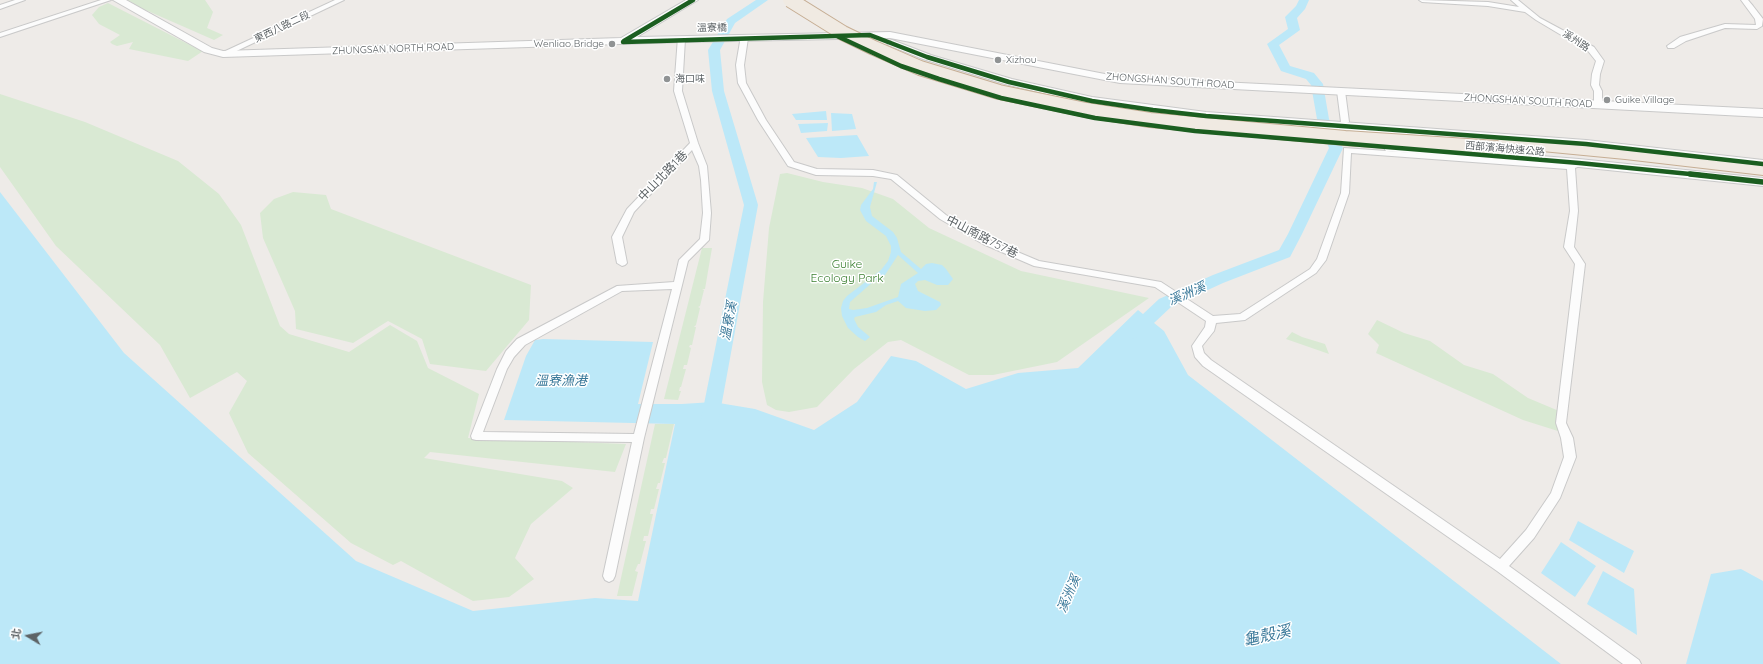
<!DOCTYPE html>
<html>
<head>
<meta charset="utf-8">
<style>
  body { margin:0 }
  #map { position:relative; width:1763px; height:664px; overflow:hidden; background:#eeebe8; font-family:Quicksand,"Noto Sans TC",sans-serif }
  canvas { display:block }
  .north { position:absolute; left:8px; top:616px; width:40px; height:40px; -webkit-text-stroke:3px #fff; paint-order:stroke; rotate:280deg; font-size:11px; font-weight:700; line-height:16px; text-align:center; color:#5d6366 }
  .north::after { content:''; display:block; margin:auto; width:14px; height:18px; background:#5d6366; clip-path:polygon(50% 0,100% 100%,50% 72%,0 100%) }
</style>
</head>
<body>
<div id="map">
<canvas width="1763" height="664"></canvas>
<div class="north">北</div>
</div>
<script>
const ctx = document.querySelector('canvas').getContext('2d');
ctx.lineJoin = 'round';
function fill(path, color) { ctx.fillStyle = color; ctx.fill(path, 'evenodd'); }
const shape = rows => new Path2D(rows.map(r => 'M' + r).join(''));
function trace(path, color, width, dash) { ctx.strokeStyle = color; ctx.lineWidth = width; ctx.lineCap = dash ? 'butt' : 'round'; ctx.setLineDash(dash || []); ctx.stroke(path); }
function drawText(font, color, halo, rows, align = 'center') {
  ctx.font = font + ' Quicksand,"Noto Sans TC",sans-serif'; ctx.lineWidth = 3; ctx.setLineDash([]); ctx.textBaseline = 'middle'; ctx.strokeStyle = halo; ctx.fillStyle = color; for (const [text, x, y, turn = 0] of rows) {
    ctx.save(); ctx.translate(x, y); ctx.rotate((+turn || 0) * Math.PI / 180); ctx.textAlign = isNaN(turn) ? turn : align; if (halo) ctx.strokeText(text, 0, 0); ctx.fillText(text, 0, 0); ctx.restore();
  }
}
fill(shape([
  [128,0,205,0,213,12,207,28,223,35,214,40,141,8],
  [108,3,196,48,203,51,188,61,129,49,133,42,117,46,112,44,110,42,120,35,99,24,92,15,99,7],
  [0,94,85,122,178,161,219,194,241,225,280,326,289,334,349,352,390,325,417,341,428,368,479,394,468,438,626,444,615,472,430,452,424,458,562,481,573,488,531,524,515,558,534,579,509,597,473,601,401,561,393,565,351,543,248,453,229,413,247,381,237,372,190,398,160,345,56,246,0,167],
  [787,173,823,182,862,188,893,199,929,228,1021,271,1149,298,1057,362,993,375,969,375,901,340,888,342,854,369,817,407,789,412,776,410,767,405,762,382,763,302,769,228,780,174],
  [293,192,326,195,331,209,531,285,529,320,486,371,430,364,422,339,388,321,353,343,296,329,295,311,263,238,260,213,274,199],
  [702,248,712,248,705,289,702,289,704,290,700,306,698,307,700,308,696,325,694,327,696,327,692,345,690,345,689,347,691,348,687,365,684,365,683,369,686,369,681,387,680,387,679,391,681,391,678,400,664,399],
  [1377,320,1404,333,1430,341,1464,365,1493,374,1528,398,1559,411,1561,432,1523,420,1376,353,1379,345,1368,334],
  [1292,332,1302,337,1325,344,1329,354,1286,339],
  [655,424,674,424,666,458,664,458,662,463,665,463,660,483,658,483,656,489,659,489,654,509,651,509,650,514,653,514,648,536,644,536,643,541,646,541,640,564,638,564,635,571,638,572,632,596,617,596]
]), '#d9e9d3');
fill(shape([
  [826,111,827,120,796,120,792,114],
  [831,113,852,114,856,129,832,131],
  [828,123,827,131,801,133,798,124],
  [857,135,869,156,841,158,818,157,806,138],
  [874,182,877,182,870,207,872,216,893,232,897,238,901,252,921,269,926,264,932,263,942,265,946,269,953,279,948,285,937,285,925,280,918,281,915,284,918,291,940,302,941,305,936,310,925,311,906,308,898,301,886,305,876,312,855,317,854,319,858,327,870,337,865,341,858,337,848,328,842,316,841,308,843,301,847,296,881,270,888,261,891,252,891,246,886,236,866,221,860,210,861,205,873,189],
  [898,255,918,273,901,284,898,297,867,308,853,310,849,309,850,302,874,281,885,275],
  [0,192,124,353,356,561,473,611,595,598,638,601,675,424,504,420,526,356,535,340,543,339,653,342,638,404,682,404,713,402,755,409,814,430,857,402,891,356,916,361,966,389,1018,373,1078,368,1138,310,1164,331,1188,375,1561,664,0,664],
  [1578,521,1634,551,1624,573,1569,540],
  [1561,542,1596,566,1575,597,1541,573],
  [1741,569,1763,581,1763,664,1686,664,1711,574],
  [1603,571,1634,589,1637,635,1587,604]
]), '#bce8f8');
fill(shape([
  [756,0,768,0,735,23,720,50,724,91,758,205,718,424,715,429,709,431,703,429,700,424,744,205,712,91,708,50,727,19,756,0],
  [1299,0,1309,0,1305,9,1297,18,1300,30,1279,45,1290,66,1314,73,1323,84,1329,119,1343,148,1302,234,1290,257,1223,283,1171,307,1139,337,1133,339,1127,337,1125,333,1127,329,1159,299,1213,275,1279,250,1288,234,1329,148,1317,119,1311,85,1306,79,1281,71,1267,44,1288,29,1285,17,1296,6,1299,0]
]), '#bce8f8');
const street = shape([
  [15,0,25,0,0,9,0,5,15,0],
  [101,0,111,0,0,37,0,33,101,0],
  [335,0,344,0,226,56,223,56,219,54,335,0],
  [1419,0,1488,2,1519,7,1511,0,1518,0,1540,18,1594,47,1604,61,1600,74,1599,85,1602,91,1602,104,1598,106,1594,104,1594,91,1591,85,1592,74,1596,61,1588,51,1536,20,1525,12,1488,6,1422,2,1419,0],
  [1741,0,1748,0,1753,6,1763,19,1762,26,1757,29,1725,28,1686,41,1674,48,1668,48,1667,46,1680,37,1725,24,1756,25,1755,19,1741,0],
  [741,36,748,38,744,65,746,83,766,120,794,162,817,169,873,170,897,175,946,215,989,240,1039,261,1161,282,1213,316,1240,314,1310,269,1317,259,1341,193,1344,148,1570,164,1577,161,1580,162,1580,166,1575,168,1578,211,1574,247,1585,264,1566,423,1573,438,1576,457,1560,498,1534,538,1509,566,1639,660,1641,664,1623,664,1497,571,1203,366,1195,357,1192,346,1205,327,1206,321,1155,287,1034,266,983,244,940,219,891,179,873,176,816,175,788,166,758,120,738,83,736,65,741,36],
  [1351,153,1567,169,1570,211,1564,247,1575,264,1556,423,1561,438,1564,457,1551,493,1526,530,1500,559,1211,360,1204,353,1202,346,1214,331,1216,323,1245,320,1316,273,1326,260,1349,193,1351,153],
  [678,37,685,39,682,91,698,143,707,166,711,213,709,240,688,261,644,438,615,576,613,580,609,582,605,580,603,576,632,442,476,440,472,439,471,436,497,369,506,351,517,339,617,286,674,282,679,260,700,239,703,213,701,180,699,166,692,150,634,212,622,237,627,263,625,265,622,266,617,263,612,237,627,209,690,143,674,91,678,37],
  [672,289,634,434,483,432,507,369,514,357,525,345,622,291,672,289],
  [1338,89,1341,89,1345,91,1349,122,1345,124,1341,122,1337,91,1338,89]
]);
const secondary = shape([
  [113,0,126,0,212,48,223,51,621,38,686,0,698,0,637,37,890,32,1120,77,1763,109,1763,117,1120,83,890,38,681,42,223,57,204,52,113,0],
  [892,40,931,55,1012,79,1092,97,1206,112,1586,140,1763,160,1763,168,1586,148,1206,120,1153,114,1092,105,1005,84,923,59,888,45,887,43,892,40],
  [1390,144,1579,159,1763,178,1763,186,1579,167,1386,151,1384,148,1386,145,1390,144]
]);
const highway = shape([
  [1496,138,1625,149,1763,165,1763,175,1625,159,1490,146,1488,143,1490,140,1496,138]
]);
trace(street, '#c9c9c9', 2);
trace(secondary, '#c9c9c9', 2);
trace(highway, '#c6ae94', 2);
fill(street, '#fcfcfc');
fill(secondary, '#fcfcfc');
fill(highway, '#f0eae2');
const highwayBridge = shape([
  [790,0,843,33,874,48,920,68,999,92,1086,110,1150,120,1345,138,1498,148]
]);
trace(highwayBridge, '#c6ae94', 16, []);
trace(highwayBridge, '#f0eae2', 14);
trace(shape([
  [837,36,901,66,939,79,1001,98,1095,118,1195,131,1579,163,1700,175],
  [624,41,693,0],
  [623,42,870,35,927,57,1009,82,1092,101,1153,110,1206,116,1586,144,1763,164]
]), '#1b5e20', 4.5);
trace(shape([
  [1690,174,1763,182]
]), '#1b5e20', 5.5);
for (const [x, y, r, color] of [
  [612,44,4,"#909394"],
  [998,60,4,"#909394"],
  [667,79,4,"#909394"],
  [1607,100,4,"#909394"]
]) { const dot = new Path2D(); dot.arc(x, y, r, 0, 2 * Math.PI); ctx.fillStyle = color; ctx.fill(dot); trace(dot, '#fff', 1.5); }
drawText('10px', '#5d6366', '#fff', [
  ["東西八路二段",282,27,-25],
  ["溫寮橋",712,28,-1],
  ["溪州路",1576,41,33],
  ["ZHUNGSAN NORTH ROAD",393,49,-2],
  ["ZHONGSHAN SOUTH ROAD",1170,81,4],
  ["ZHONGSHAN SOUTH ROAD",1528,101,3],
  ["西部濱海快速公路",1505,149,5]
]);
drawText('10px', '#5d6366', '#fff', [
  ["Wenliao Bridge",604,44,"right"],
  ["Xizhou",1006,60],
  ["海口味",675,79],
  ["Guike Village",1615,100]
], 'left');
drawText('12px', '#5d6366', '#fff', [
  ["中山北路1巷",663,176,-46],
  ["中山南路757巷",982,237,27]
]);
drawText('12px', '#3c8032', '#fff', [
  ["Guike",847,264],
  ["Ecology Park",847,278]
]);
drawText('italic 13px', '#397899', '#fff', [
  ["溪洲溪",1187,294,-23],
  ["溫寮溪",729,321,-79],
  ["溫寮漁港",561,381],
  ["溪洲溪",1069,594,-67]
]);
drawText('italic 16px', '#397899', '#fff', [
  ["龜殼溪",1267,636,-12]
]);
</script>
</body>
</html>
